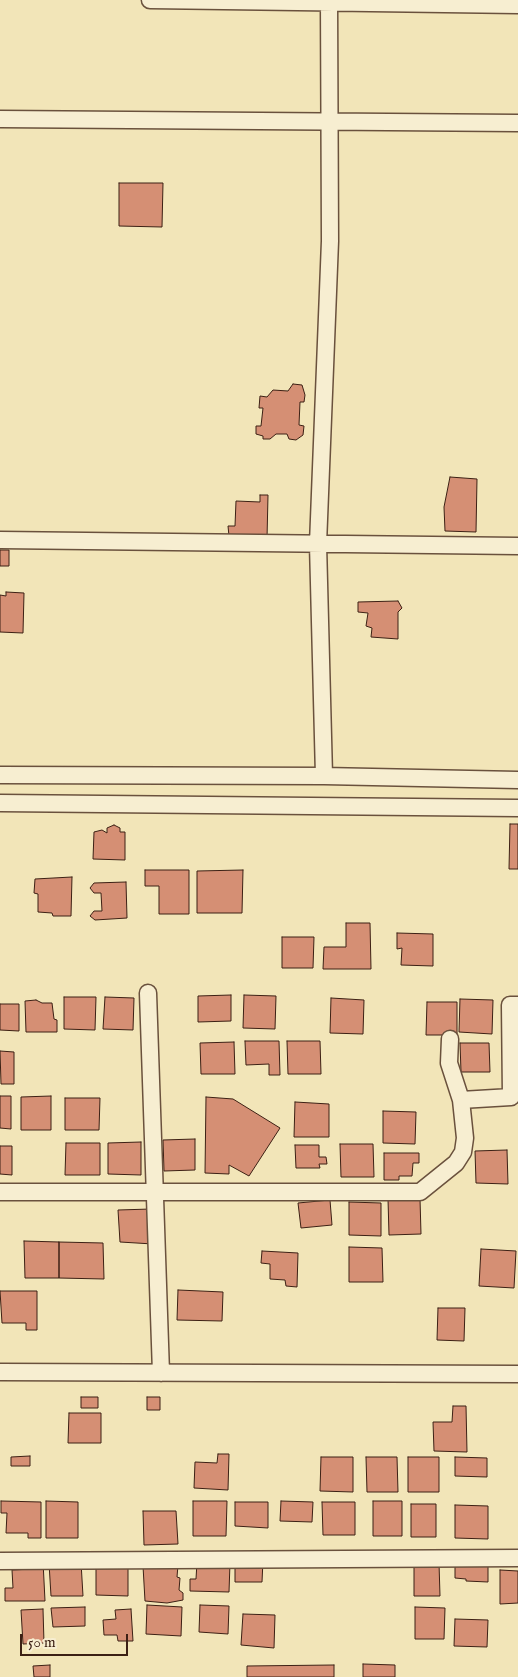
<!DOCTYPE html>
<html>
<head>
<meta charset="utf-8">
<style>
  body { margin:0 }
  #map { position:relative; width:518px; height:1677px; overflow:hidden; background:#f2e5b8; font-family:"IM FELL English",serif }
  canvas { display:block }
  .scale { position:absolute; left:20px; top:1634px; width:108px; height:22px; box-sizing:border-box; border:2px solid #3c2014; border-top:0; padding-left:6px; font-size:15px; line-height:18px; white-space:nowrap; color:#3c2014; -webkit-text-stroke:4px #f7eed1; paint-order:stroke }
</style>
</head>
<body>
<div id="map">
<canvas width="518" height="1677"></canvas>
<div class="scale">50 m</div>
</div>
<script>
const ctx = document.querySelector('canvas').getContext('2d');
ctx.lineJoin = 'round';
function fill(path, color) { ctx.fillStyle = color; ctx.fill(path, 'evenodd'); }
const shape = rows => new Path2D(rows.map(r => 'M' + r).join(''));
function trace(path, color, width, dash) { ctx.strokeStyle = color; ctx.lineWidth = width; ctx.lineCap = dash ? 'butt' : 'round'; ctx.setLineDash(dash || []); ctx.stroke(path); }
const building = shape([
  [119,183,163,183,162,227,119,226,119,183],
  [293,384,302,385,305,395,304,402,300,402,299,425,304,426,303,435,296,440,289,439,287,434,276,434,270,439,263,439,263,436,256,434,256,426,261,426,263,408,259,408,260,396,267,397,273,390,288,391,293,384],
  [450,477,477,479,476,532,445,531,444,507,450,477],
  [260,495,268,495,267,539,229,536,228,526,235,526,236,501,260,502,260,495],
  [0,550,9,550,9,566,0,566,0,550],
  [6,592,24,593,23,633,0,632,0,595,6,596,6,592],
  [398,601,402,608,398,612,398,639,371,637,372,628,366,626,368,613,358,612,358,602,398,601],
  [510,824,518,824,518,869,509,869,510,824],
  [114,825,120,828,120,832,125,832,125,860,93,859,94,832,102,830,107,833,107,828,114,825],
  [145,870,189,870,189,914,159,914,159,886,145,886,145,870],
  [243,870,242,913,197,913,197,871,243,870],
  [72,877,71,916,53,916,52,913,38,912,38,894,34,893,35,879,72,877],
  [126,882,127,918,95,920,90,916,94,911,102,911,101,893,94,893,90,888,94,883,126,882],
  [346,923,370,923,371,969,323,969,324,947,346,947,346,923],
  [397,933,433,934,433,966,401,965,402,948,397,949,397,933],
  [282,937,314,937,313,968,282,968,282,937],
  [231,995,231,1021,198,1022,198,996,231,995],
  [244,995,276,996,275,1029,243,1028,244,995],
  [64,997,96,997,95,1030,64,1029,64,997],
  [105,997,134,998,133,1030,103,1029,105,997],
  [331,998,364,1000,363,1034,330,1033,331,998],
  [460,999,493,1000,492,1034,459,1032,460,999],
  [36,1000,42,1003,52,1003,54,1019,57,1020,57,1032,26,1032,25,1001,36,1000],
  [427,1002,457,1002,457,1035,426,1035,427,1002],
  [0,1004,19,1004,19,1031,0,1030,0,1004],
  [245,1041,279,1041,280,1075,269,1075,269,1064,246,1065,245,1041],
  [287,1041,320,1041,321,1074,288,1074,287,1041],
  [234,1042,235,1074,201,1074,200,1043,234,1042],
  [460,1043,489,1043,490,1072,461,1072,460,1043],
  [0,1051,14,1052,14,1084,1,1084,0,1051],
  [0,1096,11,1096,11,1129,0,1128,0,1096],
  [51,1096,51,1130,21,1130,21,1097,51,1096],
  [206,1097,233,1099,280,1128,249,1176,229,1165,229,1174,205,1173,206,1097],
  [65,1098,100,1098,99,1130,65,1130,65,1098],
  [295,1102,329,1104,329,1137,294,1137,295,1102],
  [383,1111,416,1112,415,1144,383,1143,383,1111],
  [195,1139,195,1170,164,1171,163,1140,195,1139],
  [141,1142,141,1175,108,1174,108,1143,141,1142],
  [66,1143,100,1143,100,1175,65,1175,66,1143],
  [340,1144,373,1144,374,1177,341,1177,340,1144],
  [295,1145,319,1145,319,1157,326,1157,327,1164,319,1164,320,1168,296,1168,295,1145],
  [0,1146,12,1146,12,1175,0,1174,0,1146],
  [507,1150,508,1184,476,1183,475,1151,507,1150],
  [384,1153,419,1153,419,1163,413,1163,412,1176,399,1176,399,1180,384,1180,384,1153],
  [388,1199,420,1199,421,1234,389,1235,388,1199],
  [330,1200,332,1225,301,1228,298,1203,330,1200],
  [349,1202,381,1203,381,1236,349,1235,349,1202],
  [151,1209,153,1244,120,1242,118,1210,151,1209],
  [24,1241,59,1242,59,1278,25,1278,24,1241],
  [59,1242,103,1243,104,1279,59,1278,59,1242],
  [349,1247,382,1248,383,1282,349,1282,349,1247],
  [481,1249,516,1251,514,1288,479,1286,481,1249],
  [262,1251,298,1253,297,1287,286,1286,285,1280,270,1279,270,1264,261,1263,262,1251],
  [178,1290,223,1292,222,1321,177,1320,178,1290],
  [0,1291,37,1291,37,1330,26,1330,26,1323,2,1323,0,1291],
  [438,1308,465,1308,464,1341,437,1340,438,1308],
  [81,1397,98,1397,98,1408,81,1408,81,1397],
  [147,1397,160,1397,160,1410,147,1410,147,1397],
  [453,1406,466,1406,467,1452,434,1451,433,1422,452,1422,453,1406],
  [69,1413,101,1413,101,1443,68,1443,69,1413],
  [218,1454,229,1454,228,1490,194,1488,195,1462,217,1463,218,1454],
  [30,1456,30,1466,11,1466,11,1457,30,1456],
  [321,1457,353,1457,353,1492,320,1491,321,1457],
  [366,1457,397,1457,398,1492,367,1492,366,1457],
  [408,1457,439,1457,439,1492,408,1492,408,1457],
  [455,1457,487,1458,487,1477,455,1476,455,1457],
  [1,1501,41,1502,41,1538,28,1538,28,1533,6,1533,7,1513,1,1513,1,1501],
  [46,1501,78,1502,78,1538,46,1538,46,1501],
  [193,1501,227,1501,226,1536,193,1536,193,1501],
  [281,1501,313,1502,312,1522,280,1521,281,1501],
  [373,1501,402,1501,402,1536,373,1536,373,1501],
  [235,1502,268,1502,268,1528,235,1526,235,1502],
  [322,1502,355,1502,355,1535,323,1535,322,1502],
  [411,1504,436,1504,436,1537,411,1537,411,1504],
  [455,1505,488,1506,488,1539,455,1538,455,1505],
  [143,1511,176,1511,178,1544,144,1545,143,1511],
  [235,1559,263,1560,262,1582,235,1582,235,1559],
  [43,1561,45,1601,5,1601,5,1588,13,1588,12,1570,32,1569,31,1562,43,1561],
  [81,1562,83,1596,51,1596,49,1563,81,1562],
  [197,1562,230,1563,229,1592,190,1591,190,1579,196,1579,197,1562],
  [414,1562,439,1563,440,1596,414,1596,414,1562],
  [455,1562,488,1562,488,1582,466,1581,466,1579,455,1578,455,1562],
  [96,1565,128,1565,128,1596,96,1595,96,1565],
  [178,1565,177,1577,180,1578,179,1590,183,1593,183,1600,167,1603,145,1601,143,1566,178,1565],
  [500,1570,518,1571,518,1603,500,1604,500,1570],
  [147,1605,182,1607,181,1636,146,1634,147,1605],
  [200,1605,229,1606,228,1634,199,1632,200,1605],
  [85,1607,85,1626,53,1627,51,1608,85,1607],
  [415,1607,445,1608,444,1639,415,1639,415,1607],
  [43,1609,44,1643,23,1644,21,1610,43,1609],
  [131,1609,133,1641,118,1641,117,1635,104,1635,103,1620,116,1619,115,1610,131,1609],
  [243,1614,275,1615,274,1648,241,1645,243,1614],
  [455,1619,488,1620,487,1647,454,1646,455,1619],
  [363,1664,395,1665,395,1677,363,1677,363,1664],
  [50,1665,50,1677,34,1677,33,1666,50,1665],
  [334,1665,334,1677,247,1677,247,1666,334,1665]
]);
fill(building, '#d58f74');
trace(building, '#3c2014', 1);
const minor = shape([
  [150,0,518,5],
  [0,119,518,123],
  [0,540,518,546],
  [0,775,324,776,518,780],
  [324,776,318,544,330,241,329,0],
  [0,803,518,808],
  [148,993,161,1373],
  [450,1039,449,1063,461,1100],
  [0,1192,420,1192,456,1163,463,1152,465,1138,461,1100,511,1097,510,1005,518,1005],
  [0,1372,518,1374],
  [0,1561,518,1558]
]);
trace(minor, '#6a513d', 19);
trace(minor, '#f7eed1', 16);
</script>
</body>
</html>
